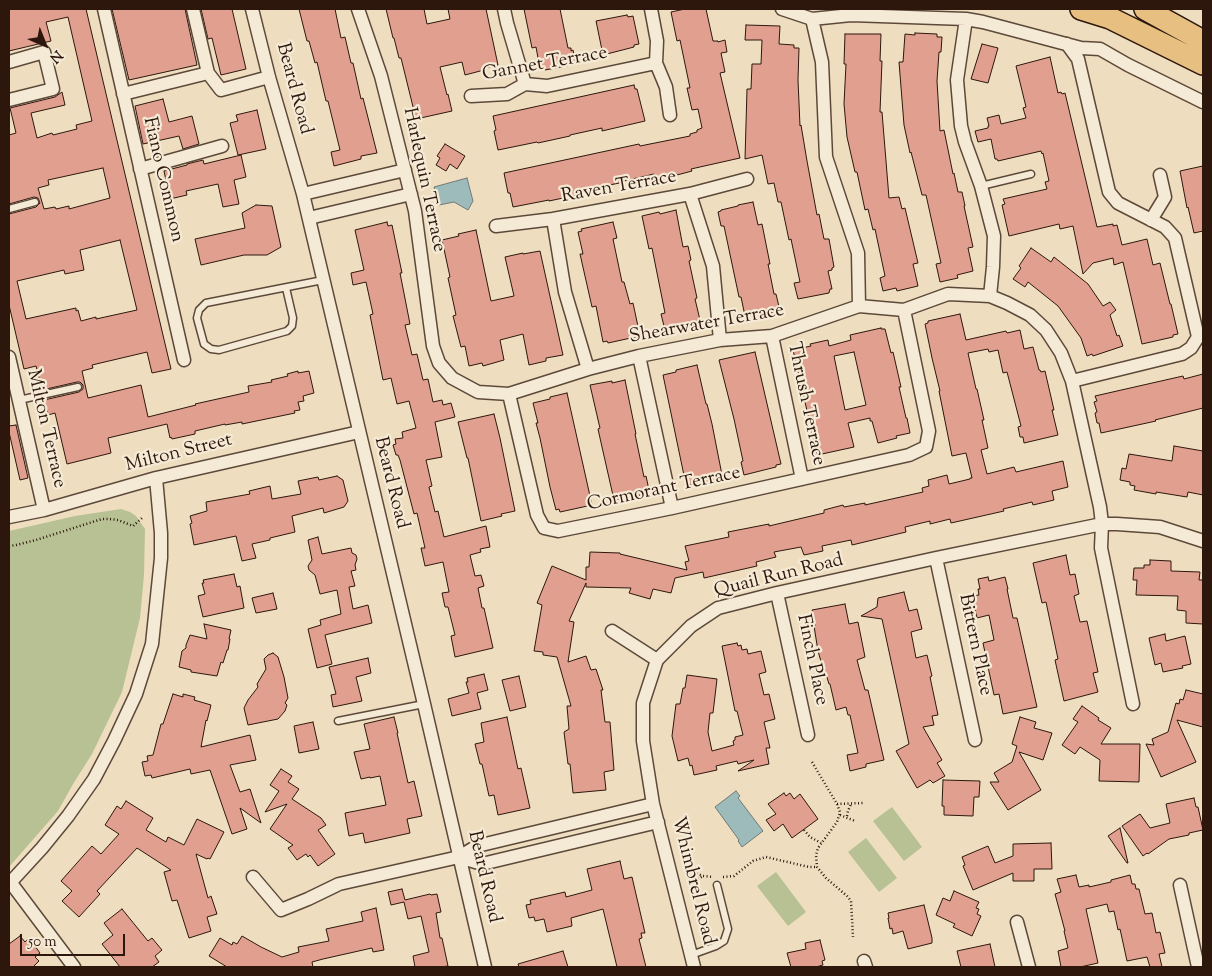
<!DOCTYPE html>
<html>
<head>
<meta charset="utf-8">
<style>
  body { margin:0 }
  #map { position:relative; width:1212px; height:976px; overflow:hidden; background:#eedebf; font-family:"Sorts Mill Goudy",serif }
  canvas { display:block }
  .frame { position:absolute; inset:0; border:10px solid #2d170d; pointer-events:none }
  .north { position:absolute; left:20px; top:20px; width:50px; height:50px; -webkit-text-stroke:4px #f4ead5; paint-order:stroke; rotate:136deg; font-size:14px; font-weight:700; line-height:20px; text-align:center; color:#2d170d }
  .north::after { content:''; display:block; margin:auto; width:18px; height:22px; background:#2d170d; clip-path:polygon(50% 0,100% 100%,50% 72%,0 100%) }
  .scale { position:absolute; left:20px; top:934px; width:105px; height:22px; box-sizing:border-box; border:2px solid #2d170d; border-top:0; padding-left:6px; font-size:15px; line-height:18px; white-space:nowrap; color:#2d170d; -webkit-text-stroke:4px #f4ead5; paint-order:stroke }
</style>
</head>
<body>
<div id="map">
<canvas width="1212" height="976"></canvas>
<div class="frame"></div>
<div class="north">N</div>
<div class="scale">50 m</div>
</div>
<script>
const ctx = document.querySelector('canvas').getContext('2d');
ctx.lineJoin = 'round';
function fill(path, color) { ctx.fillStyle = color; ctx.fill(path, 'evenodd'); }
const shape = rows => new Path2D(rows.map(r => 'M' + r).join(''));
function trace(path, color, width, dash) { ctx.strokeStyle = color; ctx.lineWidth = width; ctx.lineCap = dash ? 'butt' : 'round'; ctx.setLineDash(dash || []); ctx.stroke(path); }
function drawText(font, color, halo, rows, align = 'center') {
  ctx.font = font + ' "Sorts Mill Goudy",serif'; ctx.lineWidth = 4.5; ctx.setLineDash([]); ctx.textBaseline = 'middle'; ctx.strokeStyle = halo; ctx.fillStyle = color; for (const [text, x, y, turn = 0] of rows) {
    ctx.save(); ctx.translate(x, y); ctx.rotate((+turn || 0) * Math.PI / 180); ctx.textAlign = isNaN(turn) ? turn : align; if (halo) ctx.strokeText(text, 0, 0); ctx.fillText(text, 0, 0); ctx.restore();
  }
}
fill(shape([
  [121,509,130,512,136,516,145,529,144,575,140,618,122,692,92,754,73,784,58,811,9,867,9,531,75,516],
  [892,807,922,847,904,861,873,821],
  [866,838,897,878,879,892,848,852],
  [776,872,806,912,788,926,757,886]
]), '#b7c193');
const water = shape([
  [467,178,473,201,468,210,454,202,439,205,434,187,467,178],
  [736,791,740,796,738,798,763,831,742,847,738,841,739,840,715,807,736,791]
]);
fill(water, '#9cbbba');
trace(water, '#707975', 1);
const building = shape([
  [9,9,86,9,171,369,152,373,147,352,92,365,93,368,82,371,88,398,141,385,148,417,196,405,195,404,249,392,248,386,272,382,271,380,288,376,287,374,298,371,298,373,309,371,314,393,303,396,304,401,298,402,300,410,294,411,295,413,242,424,242,422,225,425,225,424,195,431,195,434,172,439,171,437,170,438,167,424,108,438,111,453,67,464,55,413,48,415,44,400,79,392,83,389,83,385,80,382,77,382,42,390,36,366,24,369,9,305,9,214,36,207,40,203,38,198,34,197,9,204,9,135,16,133,10,108,55,97,62,92,65,105,31,113,37,138,52,133,53,135,77,129,76,125,92,121,68,17,46,22,51,41,9,51,9,9],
  [103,168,110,198,69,209,69,206,56,209,55,207,44,209,38,188,49,185,48,180,103,168],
  [120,240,137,310,96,319,96,317,81,321,78,310,76,311,76,308,26,319,17,281,64,270,65,274,84,270,80,250,120,240],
  [112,9,185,9,197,65,129,80,112,9],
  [201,9,232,9,246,69,221,75,212,38,208,39,201,9],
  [299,9,335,9,341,38,345,37,351,63,353,63,361,99,363,98,377,153,361,156,361,159,334,166,331,152,340,150,328,101,326,101,317,62,315,63,309,41,307,41,299,9],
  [386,9,424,9,427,24,450,19,448,9,486,9,498,65,484,68,484,70,465,75,462,62,440,67,447,95,448,94,452,111,416,119,401,58,399,58,394,38,393,38,386,9],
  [524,9,560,9,568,48,571,48,571,51,573,50,576,64,545,70,544,68,540,69,536,47,532,48,524,9],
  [685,9,706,9,713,41,718,41,718,42,725,40,727,52,721,53,725,72,720,73,740,158,691,169,692,171,677,175,677,174,655,178,654,174,624,181,624,182,600,187,601,190,549,201,549,200,513,207,510,193,508,193,504,173,639,144,640,146,690,136,690,134,697,132,697,130,702,128,698,109,692,110,687,88,690,88,680,40,677,41,671,12,685,9],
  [627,15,628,17,633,16,639,44,634,45,634,47,603,55,596,21,627,15],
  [746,25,780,26,779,44,794,45,794,48,799,48,798,80,800,126,801,125,807,161,817,215,819,214,824,239,829,239,834,267,832,268,832,270,828,271,832,289,830,289,829,293,798,299,794,283,800,282,791,239,789,240,781,202,778,202,774,183,768,184,762,155,745,159,747,89,751,89,752,64,761,64,762,40,745,40,746,25],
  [915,33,937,34,937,37,942,37,941,52,939,52,937,81,940,131,944,130,953,174,954,173,958,192,962,192,965,206,964,206,973,247,968,248,973,271,957,275,958,278,940,282,936,264,941,263,926,195,922,195,911,152,910,153,904,125,899,62,903,62,905,34,915,35,915,33],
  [845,34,881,34,880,61,882,61,880,112,882,112,889,198,899,197,902,209,905,208,918,263,913,264,918,286,897,291,896,288,883,291,880,278,885,276,875,229,873,230,868,209,865,210,857,172,855,172,847,137,844,104,846,64,844,64,845,34],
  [982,44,998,48,988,83,971,79,982,44],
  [1050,57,1058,93,1061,92,1062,94,1065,93,1097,227,1113,224,1113,226,1117,225,1122,245,1147,239,1153,265,1160,263,1170,304,1171,304,1178,334,1173,335,1173,337,1142,344,1123,262,1114,265,1113,258,1093,263,1083,274,1073,226,1060,229,1059,224,1009,236,1002,205,1005,204,1003,199,1047,189,1045,182,1049,181,1043,153,1042,154,1041,151,998,161,997,159,995,159,991,139,978,142,975,131,988,128,988,126,989,126,987,118,999,115,1001,124,1026,118,1023,108,1026,107,1016,66,1050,57],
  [634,85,635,89,637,89,645,121,602,131,602,128,570,135,570,136,538,143,537,142,498,150,494,131,496,130,493,116,634,85],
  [163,99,169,122,192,116,199,144,183,149,179,136,143,144,135,106,163,99],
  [257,110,266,149,238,155,230,123,238,121,236,115,257,110],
  [445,144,465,156,457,169,450,164,446,171,436,165,440,158,437,156,445,144],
  [241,155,246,177,234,180,239,204,223,207,218,184,186,191,187,195,170,199,164,171,187,165,187,164,203,160,204,164,241,155],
  [1203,166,1203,231,1194,233,1188,207,1187,208,1180,171,1203,166],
  [753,202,758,225,762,224,770,264,768,264,774,294,776,294,780,311,760,315,760,313,745,316,741,297,739,297,724,226,721,226,718,212,721,211,721,210,738,206,738,205,753,202],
  [256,205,272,206,281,247,267,255,244,255,201,265,195,239,245,228,242,213,256,205],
  [676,210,683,247,688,246,691,260,689,261,697,298,695,299,700,320,696,321,697,323,665,330,661,314,665,313,652,248,649,249,642,216,659,212,660,214,676,210],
  [387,222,388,226,392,225,402,273,400,273,410,324,405,325,412,355,417,354,423,380,428,379,433,402,442,400,443,405,451,403,455,417,435,422,442,457,426,460,432,486,429,487,435,512,438,511,444,537,486,526,490,547,480,549,481,552,470,555,475,576,481,575,484,586,478,588,482,608,484,608,493,648,455,657,451,636,455,635,448,607,445,607,442,593,449,592,443,562,425,566,421,548,425,548,417,513,414,514,400,460,398,455,396,455,393,445,396,444,395,439,403,438,402,432,416,428,409,401,397,404,391,378,383,380,370,315,373,314,366,282,353,285,351,273,364,270,355,230,387,222],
  [613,222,617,238,613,239,622,282,624,282,630,304,633,303,640,336,608,343,607,341,603,342,596,306,592,307,580,254,583,254,578,232,582,231,581,229,613,222],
  [476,230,491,301,514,296,505,257,523,253,523,254,540,251,563,355,546,358,546,361,529,365,523,334,500,340,504,360,483,366,482,363,469,366,465,346,461,347,453,316,456,315,448,278,450,277,442,240,459,236,458,234,476,230],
  [1031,248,1051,262,1054,257,1088,284,1103,306,1110,302,1116,310,1110,315,1117,336,1119,335,1123,346,1093,356,1092,354,1087,356,1081,338,1058,306,1028,282,1025,287,1013,279,1021,268,1019,266,1031,248],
  [960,314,966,340,1006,331,1007,333,1020,330,1024,349,1033,347,1039,370,1040,370,1041,372,1045,371,1054,410,1052,410,1058,435,1024,443,1023,437,1020,437,1018,427,1021,426,1007,372,1003,373,998,350,989,352,988,349,968,353,976,389,977,389,984,420,982,420,988,448,981,450,987,474,1014,467,1016,472,1063,461,1068,487,1052,491,1054,500,1033,505,1032,502,1003,509,1004,511,951,523,950,519,930,524,930,521,905,527,906,532,852,545,851,540,822,546,823,551,804,555,801,547,774,552,776,557,756,562,757,566,704,578,703,572,675,578,671,593,653,589,650,599,629,593,631,588,586,587,586,583,569,621,574,622,568,662,586,656,591,670,596,669,603,690,601,690,605,722,610,722,614,770,604,772,606,790,573,793,570,764,568,764,564,732,569,729,567,706,571,706,557,657,543,655,543,652,534,651,542,605,537,603,552,566,586,580,586,567,589,567,590,552,620,553,620,554,687,570,685,562,689,561,685,546,729,537,728,532,769,524,769,526,824,513,824,510,843,505,844,507,865,503,865,505,923,492,922,488,929,486,928,480,947,475,949,484,970,479,970,478,972,478,966,453,952,456,939,391,940,391,932,358,925,324,928,323,928,321,960,314],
  [881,328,881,329,885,329,891,353,893,352,901,387,899,387,906,418,907,418,910,433,896,436,897,438,878,443,872,421,870,421,870,418,848,423,854,447,822,454,822,453,817,454,793,350,811,346,810,344,828,340,829,346,851,340,850,335,881,328],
  [854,352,866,405,845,410,834,356,854,352],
  [755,352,781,464,776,465,776,467,744,475,741,462,743,461,734,419,719,360,755,352],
  [697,365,706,404,707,404,712,424,723,480,691,486,691,484,686,485,663,375,676,372,676,370,697,365],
  [1203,374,1203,408,1155,420,1156,421,1101,433,1099,423,1097,423,1095,413,1097,412,1094,402,1097,401,1095,396,1183,376,1184,379,1203,374],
  [625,380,636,434,635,434,644,477,646,476,649,490,645,491,646,494,614,500,602,447,598,429,600,428,599,424,590,385,612,381,612,383,625,380],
  [567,393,592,505,560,512,559,509,556,510,550,487,540,438,536,423,538,423,533,403,550,399,550,397,567,393],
  [494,414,500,438,515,511,501,514,502,516,481,521,468,458,467,458,458,422,494,414],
  [16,425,28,478,20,480,9,432,9,426,16,425],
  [1174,446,1203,451,1203,495,1188,492,1187,497,1156,492,1156,494,1134,490,1135,486,1130,485,1130,482,1120,480,1122,468,1126,469,1129,454,1172,461,1174,446],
  [337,476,343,480,348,501,344,507,324,513,323,508,292,516,295,532,270,538,270,540,252,544,256,558,242,561,236,536,194,545,190,524,192,523,190,516,207,511,206,502,250,494,249,491,270,486,272,499,301,494,298,481,318,477,319,480,337,476],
  [318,537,322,554,351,548,352,553,356,555,357,559,355,565,356,570,351,571,355,586,349,587,353,609,368,605,372,623,325,635,332,664,317,668,308,629,321,625,320,620,341,614,337,590,320,594,315,575,309,570,308,566,312,560,308,540,318,537],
  [1066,555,1070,575,1075,574,1079,594,1074,596,1080,622,1087,621,1098,672,1093,673,1098,692,1064,701,1055,660,1058,659,1046,602,1042,603,1033,563,1066,555],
  [1150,560,1171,561,1171,571,1200,572,1199,580,1203,580,1203,624,1186,623,1186,611,1177,610,1178,596,1136,595,1137,580,1133,580,1134,568,1144,568,1144,565,1150,565,1150,560],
  [234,574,237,587,240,586,244,608,203,617,198,596,205,594,202,583,204,583,203,580,234,574],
  [988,577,989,581,1005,577,1008,589,1007,589,1013,618,1017,618,1037,707,1003,714,999,694,994,695,983,643,994,640,989,615,977,618,972,596,979,595,978,589,980,589,978,579,988,577],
  [904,592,909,611,917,609,922,629,911,632,916,658,927,655,932,676,930,677,938,715,932,716,934,725,923,727,942,760,937,763,945,776,933,783,930,780,917,788,896,751,909,744,882,619,861,616,877,607,878,598,904,592],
  [273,593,277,609,256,613,252,598,273,593],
  [845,604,849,624,858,622,865,657,857,660,865,690,868,690,884,760,866,764,866,767,850,771,847,755,858,753,850,715,848,715,846,707,836,710,830,684,829,684,825,671,824,672,818,651,814,626,815,626,812,610,845,604],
  [204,624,231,630,229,639,230,639,228,650,227,650,223,663,221,662,217,676,191,672,191,670,179,667,182,651,186,648,186,645,190,635,207,639,204,624],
  [1165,634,1166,641,1185,636,1191,664,1182,666,1183,668,1163,672,1161,663,1155,665,1149,638,1165,634],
  [737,643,738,646,741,645,742,650,747,649,748,654,761,651,766,672,759,674,764,695,769,694,775,719,764,722,770,748,766,748,769,764,738,771,754,760,738,764,737,761,716,766,717,770,694,775,692,765,690,766,688,758,678,761,672,736,676,704,680,704,683,688,685,688,687,675,717,679,713,713,710,713,708,732,712,751,734,745,733,741,735,740,735,737,743,735,737,711,735,711,722,646,737,643],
  [273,653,278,657,284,677,288,698,285,703,287,705,285,711,278,719,248,725,244,708,248,700,258,687,257,684,266,669,264,659,268,655,273,653],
  [368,658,371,673,356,677,362,701,333,707,331,695,336,694,329,667,368,658],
  [484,674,488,690,477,693,481,709,452,716,448,699,469,693,466,682,468,682,467,678,484,674],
  [519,676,526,707,510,711,502,680,519,676],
  [1186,690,1203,694,1203,727,1177,720,1196,762,1161,777,1146,744,1154,745,1152,739,1168,732,1176,703,1179,704,1180,699,1183,700,1186,690],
  [173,694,183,697,183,694,195,697,194,700,211,705,207,721,206,720,201,747,250,735,256,760,230,765,240,792,250,789,261,823,240,808,247,829,232,834,210,770,191,774,190,769,152,778,151,775,145,776,142,762,148,761,147,756,153,755,161,724,163,724,173,694],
  [1082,706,1099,718,1098,720,1111,728,1101,744,1140,744,1139,782,1099,781,1100,760,1080,747,1075,754,1062,745,1078,722,1073,719,1082,706],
  [394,717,398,733,397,733,408,783,414,781,422,816,407,819,410,833,365,843,363,833,349,836,345,813,386,805,380,776,370,778,370,777,361,779,354,752,370,749,364,724,394,717],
  [507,717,518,769,521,768,530,808,498,815,494,795,489,796,482,764,480,764,475,744,484,742,481,723,507,717],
  [1020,717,1036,722,1034,728,1052,733,1043,760,1019,752,1041,790,1008,810,990,782,999,782,994,773,1012,762,1017,746,1012,744,1020,717],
  [313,722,319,749,299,753,294,726,313,722],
  [281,769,292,776,288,782,299,789,292,799,321,818,326,825,318,830,335,854,318,866,310,855,308,857,306,854,297,860,288,848,293,845,270,829,287,804,265,812,279,791,270,785,281,769],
  [943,780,980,781,979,797,974,797,973,816,944,815,944,806,942,806,943,780],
  [784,793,786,796,790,793,794,799,800,794,818,819,792,838,783,824,774,831,766,820,776,814,768,804,784,793],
  [1194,798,1196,807,1198,807,1203,830,1189,833,1189,835,1169,839,1148,854,1147,853,1143,856,1122,826,1140,814,1150,828,1170,823,1166,804,1194,798],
  [126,801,153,818,146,830,166,842,168,837,184,845,197,819,224,832,210,859,208,858,207,859,196,854,208,898,211,896,217,914,207,917,211,931,189,938,177,900,172,901,164,872,171,870,137,848,97,891,100,894,79,917,62,901,72,891,61,881,92,846,101,854,119,834,105,825,117,806,121,809,126,801],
  [1120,828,1128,863,1127,863,1108,836,1120,828],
  [1051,843,1052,869,1034,869,1034,881,1013,881,1013,873,973,890,963,866,965,865,962,857,988,846,995,863,1013,856,1013,844,1051,843],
  [620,861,624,879,632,877,645,933,641,933,642,938,639,939,646,967,617,967,603,909,571,918,572,926,547,932,544,919,535,921,534,917,529,918,526,905,531,904,530,900,565,892,566,897,592,890,587,869,620,861],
  [1076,875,1079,887,1089,885,1089,887,1111,882,1111,880,1130,875,1132,884,1135,884,1136,889,1139,889,1145,914,1152,913,1156,933,1160,932,1165,953,1159,954,1162,967,1150,967,1147,957,1127,961,1120,929,1118,930,1114,911,1109,912,1107,904,1086,909,1098,963,1080,967,1061,967,1058,951,1068,948,1064,931,1065,931,1055,894,1061,892,1057,879,1076,875],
  [402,889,405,900,430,894,431,895,437,894,441,912,436,913,440,938,442,938,448,966,441,967,415,967,413,956,429,952,421,916,408,919,404,902,391,905,388,892,402,889],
  [954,891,979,902,976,908,979,909,977,914,981,916,972,936,953,927,955,924,936,915,943,898,950,901,954,891],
  [924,905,932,938,932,943,908,949,903,931,893,934,892,928,890,929,888,918,889,918,888,913,924,905],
  [376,908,384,950,373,952,372,948,323,959,312,962,313,967,227,967,209,956,220,938,232,945,233,942,237,944,242,936,261,947,282,957,299,952,298,947,329,941,326,929,363,921,361,912,376,908],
  [122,909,148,941,152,938,162,950,155,956,159,962,152,967,120,967,102,944,113,935,104,923,122,909],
  [20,936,25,942,29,938,40,953,35,957,39,961,33,967,9,967,9,944,20,936],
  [820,940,825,960,822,961,823,965,816,967,791,967,787,953,806,949,805,943,820,940],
  [990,944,995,967,961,967,957,951,990,944],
  [563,951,568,967,519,967,518,964,563,951]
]);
fill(building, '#e19f8f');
trace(building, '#2d170d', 1);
const service = shape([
  [981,186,1031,174],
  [9,209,35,202],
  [286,288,293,318,292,326,287,331,219,350,211,349,204,344,197,318,199,310,206,303,323,280],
  [19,400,78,387],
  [338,721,424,704],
  [691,955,716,946,724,941,728,929,717,885]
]);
const minor = shape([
  [104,9,184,360],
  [193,9,208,73],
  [252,9,269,77,303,194,424,704,485,967],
  [358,9,381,76,415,211,433,346,439,363,452,378,478,392,509,394,588,369,639,356,720,340,772,336,859,306,904,310,948,294,990,296,1007,303,1030,315,1046,330,1061,353,1072,381,1100,507,1102,524,1101,548,1133,704],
  [504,9,507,23,525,84],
  [651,9,657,41,656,63,666,87,670,115],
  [782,9,812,19,851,15,966,19,983,22,1081,48,1100,49,1128,65,1203,102],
  [812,19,822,62,826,157,858,253,859,306],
  [966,19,957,80,961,126,965,142,981,186,994,236,993,267,990,296],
  [1067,44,1078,59,1109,192,1118,203,1165,227,1175,238,1198,337,1191,348,1182,354,1072,381],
  [9,62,44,52,53,89,9,100],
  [123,94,208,73,221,90,269,77],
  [471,96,507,94,525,84,547,86,656,63],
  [140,169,222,146],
  [303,194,405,170],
  [690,194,713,266,720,340],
  [309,218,411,194],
  [553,219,565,292,588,369],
  [1151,220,1165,197,1160,175],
  [496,226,553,219,690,194,747,179],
  [772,336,802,479],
  [639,356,672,508],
  [9,357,44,510],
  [509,394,537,515,544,528,558,531,672,508,909,455,926,447,929,431,904,310],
  [9,517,44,510,156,478,359,432],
  [936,558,975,740],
  [777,593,808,735],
  [612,631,657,660],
  [459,857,482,864,658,822],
  [253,877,281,910,308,899,339,884,459,857,477,846,653,804],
  [11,883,74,967],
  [9,884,42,848,68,816,94,779,114,741,136,694,152,644,161,558,161,533,156,478],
  [1180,885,1198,967],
  [1017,922,1029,967],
  [864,961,866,967],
  [694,967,653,804,643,741,643,703,657,660,691,626,718,608,777,593,936,558,1102,524,1117,524,1160,527,1203,541]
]);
const motorway = shape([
  [1081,9,1110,18,1203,64],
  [1145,9,1203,41]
]);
trace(service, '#5d493a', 9);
trace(minor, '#5d493a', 15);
trace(motorway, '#2d170d', 24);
trace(shape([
  [9,546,16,545,36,540,102,519,109,519,118,520,133,526,142,518],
  [812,762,837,804,840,812,837,822,818,848,816,855,817,867,826,878,847,896,851,901,853,937],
  [837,804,863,803],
  [840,815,855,821],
  [847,816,848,811,851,804],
  [804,830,810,837,821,843],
  [690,871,703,876,713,877],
  [723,877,734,876,753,861,766,857,809,867,817,867],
  [692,883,703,876]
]), '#2d170d', 2.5, [1, 2.5]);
trace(service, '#f4ead5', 6);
trace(minor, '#f4ead5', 12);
trace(motorway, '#e7bf80', 21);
drawText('19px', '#2d170d', '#f4ead5', [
  ["Gannet Terrace",545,65,-10],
  ["Beard Road",293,89,75],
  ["Fiano Common",162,180,77],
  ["Harlequin Terrace",423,180,78],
  ["Raven Terrace",619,188,-10],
  ["Shearwater Terrace",707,325,-10],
  ["Thrush Terrace",805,404,78],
  ["Milton Terrace",45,429,77],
  ["Milton Street",179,454,-14],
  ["Beard Road",390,483,76],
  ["Cormorant Terrace",664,490,-12],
  ["Quail Run Road",779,577,-14],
  ["Bittern Place",974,645,78],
  ["Finch Place",811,660,78],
  ["Beard Road",483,877,77],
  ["Whimbrel Road",692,881,76]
]);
</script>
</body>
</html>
